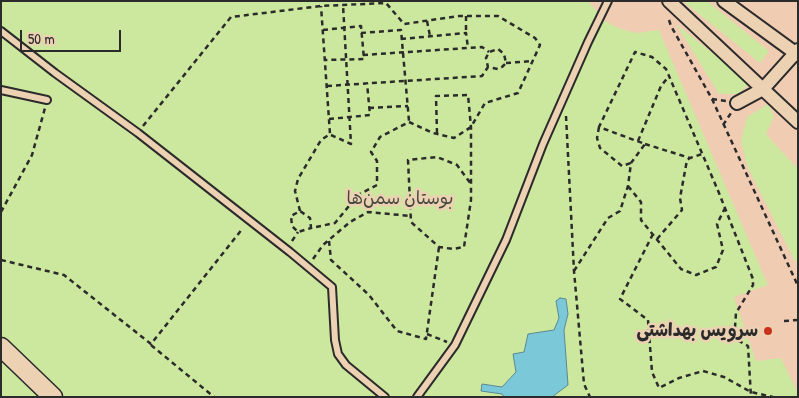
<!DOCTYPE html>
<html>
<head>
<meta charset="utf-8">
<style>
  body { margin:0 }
  #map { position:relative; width:799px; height:398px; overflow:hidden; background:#f0ccb3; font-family:"Patrick Hand",sans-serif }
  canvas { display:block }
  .frame { position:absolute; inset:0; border:2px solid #2b2b2b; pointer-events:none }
  .scale { position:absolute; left:20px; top:30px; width:101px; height:22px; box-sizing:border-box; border:2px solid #2b2b2b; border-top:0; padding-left:6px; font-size:15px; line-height:18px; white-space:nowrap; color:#2b2b2b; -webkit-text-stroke:4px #ecd1b3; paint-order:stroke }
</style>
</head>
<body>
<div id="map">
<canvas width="799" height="398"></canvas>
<div class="frame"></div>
<div class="scale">50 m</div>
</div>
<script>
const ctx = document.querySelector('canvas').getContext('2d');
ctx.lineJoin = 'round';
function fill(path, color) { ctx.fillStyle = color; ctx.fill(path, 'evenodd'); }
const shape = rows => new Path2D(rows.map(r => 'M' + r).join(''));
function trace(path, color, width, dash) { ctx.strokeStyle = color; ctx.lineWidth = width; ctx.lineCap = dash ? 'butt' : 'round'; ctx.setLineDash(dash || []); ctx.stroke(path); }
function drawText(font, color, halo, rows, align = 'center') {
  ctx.font = font + ' "Patrick Hand","Playpen Sans Arabic",sans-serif'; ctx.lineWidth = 5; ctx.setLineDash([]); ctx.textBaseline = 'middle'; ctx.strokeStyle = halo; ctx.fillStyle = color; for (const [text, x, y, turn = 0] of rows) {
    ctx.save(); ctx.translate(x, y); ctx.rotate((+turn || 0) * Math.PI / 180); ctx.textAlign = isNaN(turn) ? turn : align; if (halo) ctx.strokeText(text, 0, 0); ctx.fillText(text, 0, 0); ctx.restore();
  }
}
fill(shape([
  [1,1,588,1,605,21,618,28,636,33,659,30,768,285,734,297,756,361,781,358,798,393,798,397,1,397],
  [685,1,707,1,769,51,760,63,684,2],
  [676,24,750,83,738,94,719,94],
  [768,104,774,117,766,134,798,169,798,267,747,166,741,141,747,117]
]), '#cce79e');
const water = shape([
  [560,298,566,299,568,314,564,330,568,385,552,397,504,397,502,394,481,391,482,384,502,387,516,372,513,354,524,352,528,334,554,330,559,318,556,301,560,298]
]);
fill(water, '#7bc8d9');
trace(water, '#5b8993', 1);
const lane = shape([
  [1,31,55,73,138,133,290,252,332,287,335,340,338,354,346,365,385,397],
  [1,90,47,100],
  [417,397,455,345,506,240,543,144,588,42,608,1]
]);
const street = shape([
  [669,1,798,122],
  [724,1,798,55],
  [737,103,763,89,798,50]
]);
const secondary = shape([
  [1,347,53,397]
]);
trace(lane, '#2b2b2b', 10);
trace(street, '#2b2b2b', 16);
trace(secondary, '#2b2b2b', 21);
trace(shape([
  [466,16,466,33],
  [669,20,671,26,712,99,798,286],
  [427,21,430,36],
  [323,30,361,26,364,59,325,60],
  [361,33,401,30,409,121],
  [401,39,466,33,468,48],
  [363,55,482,47,489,52],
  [506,63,533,61],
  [327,86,482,76,488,67,498,69,502,67,506,63,504,54,498,49,489,52,486,58,488,67],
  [712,99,726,101],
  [369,108,408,106],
  [566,116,574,271,584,384,590,397],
  [329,119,370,115,367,83],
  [723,125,731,113],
  [143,126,231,17,321,6,386,3,404,24,459,16,498,16,535,38,540,45,518,93,485,103,471,127,454,138,433,133,409,122,380,137,371,152,377,161,377,185,358,195,335,223,311,228,310,218,300,211,291,216,292,226,298,232,311,228],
  [599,127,597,138,600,148,622,166,631,163],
  [437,133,436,96,468,95,471,127,471,200,464,247,453,249,439,247,411,222,408,160,437,157,457,165,471,184],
  [331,135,351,144,343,5],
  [638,141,661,86,669,76],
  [645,144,690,158,702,154],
  [628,186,641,202,641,220,681,269,696,275,716,267,723,250,717,224,725,208],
  [300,211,295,191,298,179,321,140,330,134,321,6],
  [1,212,32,155,45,108],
  [653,234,620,299,648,320,652,372,659,388,679,378,703,371,724,377,751,392,773,397],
  [657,239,682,210,680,198,687,160,690,158],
  [292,241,298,232],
  [329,241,331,260,369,295,397,331,426,339,439,247],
  [313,259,323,245,350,222,368,212,411,216],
  [1,260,64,275,151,344,243,228],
  [574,271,608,218,620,211,628,186,631,163,645,144,599,127,635,52,652,57,666,69,719,193,753,279,753,285,736,313,735,327,739,341,748,346,751,397],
  [784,321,798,320],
  [427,334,447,342],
  [151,345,214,397]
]), '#2b2b2b', 2.5, [5, 4]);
trace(lane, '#ecd1b3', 6);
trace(street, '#ecd1b3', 12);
trace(secondary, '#ecd1b3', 18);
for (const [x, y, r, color] of [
  [768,331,5,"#c8321e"]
]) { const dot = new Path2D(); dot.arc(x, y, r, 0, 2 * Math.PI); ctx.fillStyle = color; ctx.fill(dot); trace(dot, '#ecd1b3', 2); }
drawText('18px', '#43473c', '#ecd1b3', [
  ["بوستان سمن‌ها",400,199]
]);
drawText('bold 18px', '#2b2b2b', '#ecd1b3', [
  ["سرویس بهداشتی",758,331]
], 'right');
</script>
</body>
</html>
